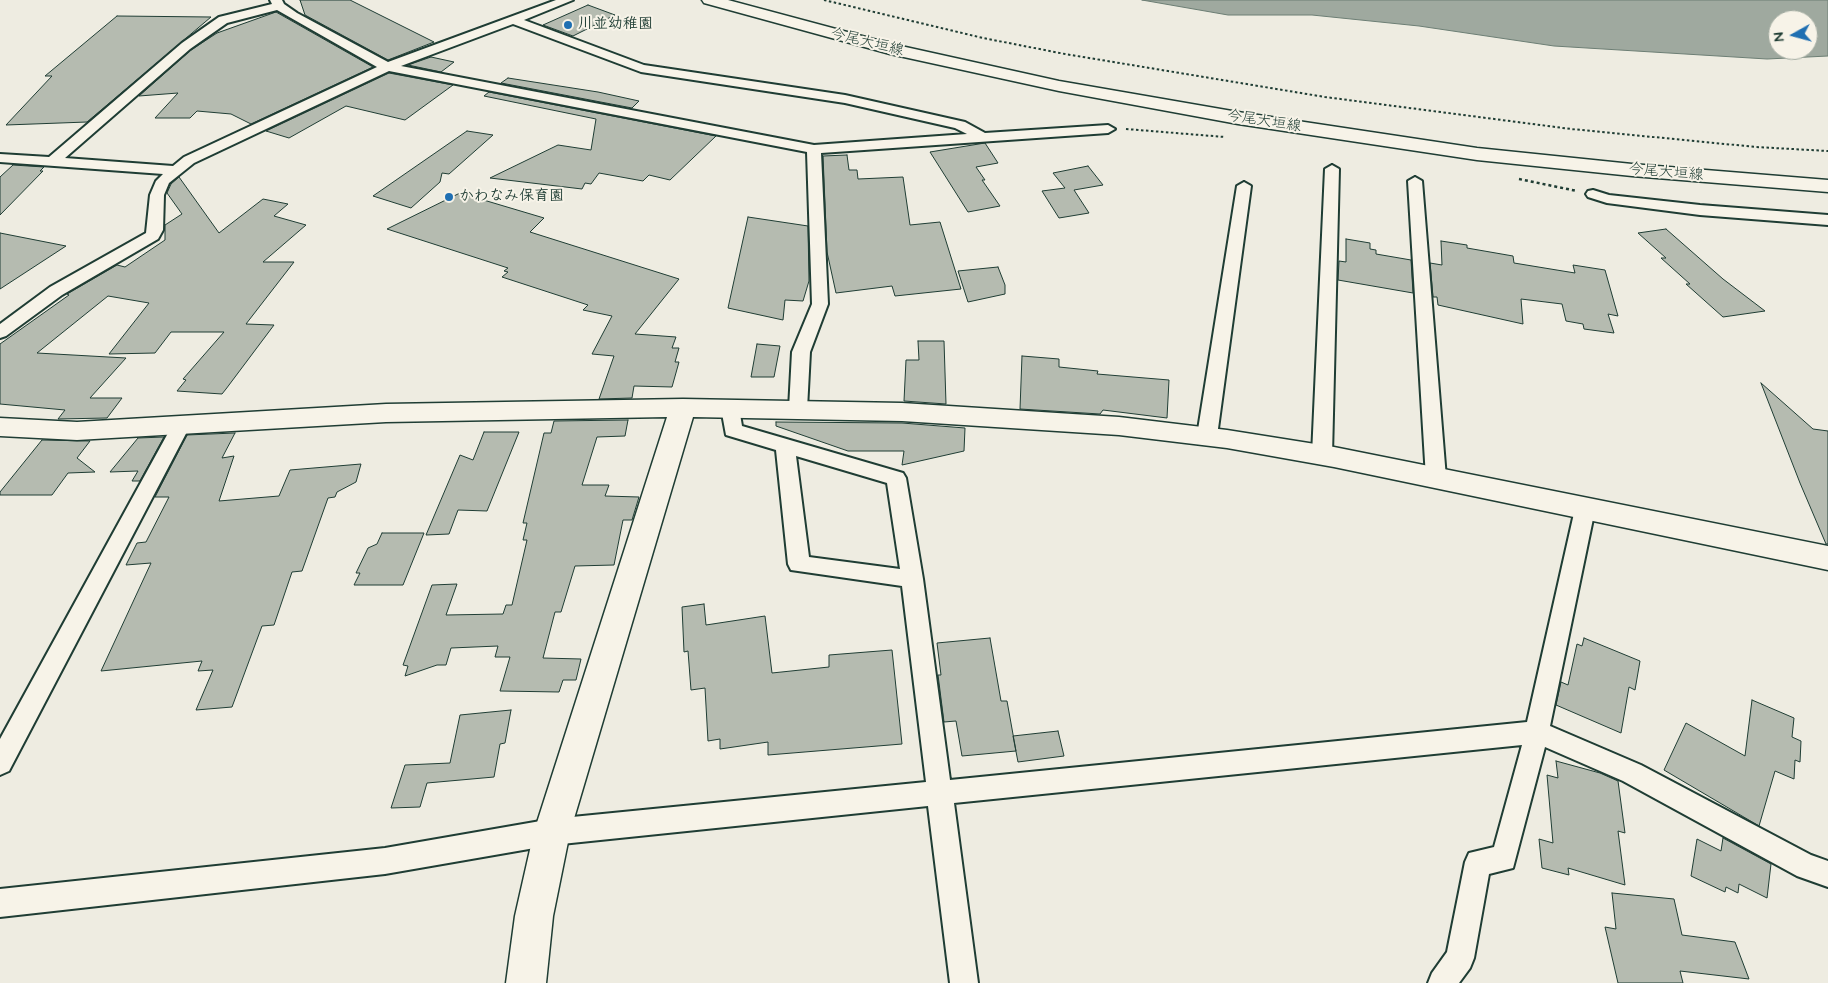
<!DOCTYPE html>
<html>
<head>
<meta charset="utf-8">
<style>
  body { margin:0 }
  #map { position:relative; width:1828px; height:983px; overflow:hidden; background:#eeece1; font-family:"Architects Daughter",sans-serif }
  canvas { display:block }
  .north { position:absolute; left:1768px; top:10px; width:50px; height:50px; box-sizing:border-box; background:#f7f3e8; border:1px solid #a1aaa0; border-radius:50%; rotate:263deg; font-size:14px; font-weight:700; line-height:20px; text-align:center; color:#1f3d34 }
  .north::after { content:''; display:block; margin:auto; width:18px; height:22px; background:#1f6fb2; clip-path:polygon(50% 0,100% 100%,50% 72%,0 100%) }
</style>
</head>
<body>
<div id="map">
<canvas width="1828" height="983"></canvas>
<div class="north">N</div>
</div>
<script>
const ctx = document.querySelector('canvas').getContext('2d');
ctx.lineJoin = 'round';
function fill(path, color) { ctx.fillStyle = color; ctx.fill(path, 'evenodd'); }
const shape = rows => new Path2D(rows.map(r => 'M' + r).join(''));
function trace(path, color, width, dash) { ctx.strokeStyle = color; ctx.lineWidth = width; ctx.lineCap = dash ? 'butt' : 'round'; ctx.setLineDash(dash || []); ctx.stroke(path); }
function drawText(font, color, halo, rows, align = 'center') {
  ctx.font = font + ' "Architects Daughter","Klee One",sans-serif'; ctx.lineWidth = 4; ctx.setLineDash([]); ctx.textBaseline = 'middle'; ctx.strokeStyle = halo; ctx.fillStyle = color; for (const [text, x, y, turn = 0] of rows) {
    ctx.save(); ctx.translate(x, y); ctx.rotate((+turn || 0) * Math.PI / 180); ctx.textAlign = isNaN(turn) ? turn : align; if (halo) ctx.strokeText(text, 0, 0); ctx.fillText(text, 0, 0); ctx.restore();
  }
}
const water = shape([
  [1142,0,1828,0,1828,56,1767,59,1554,46,1419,26,1312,15,1228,15,1142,0],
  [1778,20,1808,20,1808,50,1778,50,1778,20]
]);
fill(water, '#9fa99f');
trace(water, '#6c7e74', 1);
const building = shape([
  [300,0,350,0,434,42,388,60,305,15,300,0],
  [588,5,615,15,573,36,543,25,588,5],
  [276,12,373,67,251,124,231,114,197,111,190,118,155,118,178,93,139,96,191,50,217,33,276,12],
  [117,16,211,17,87,122,6,125,52,76,45,76,117,16],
  [431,57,454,62,441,72,408,65,431,57],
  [389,73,453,85,405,120,346,106,289,138,266,131,389,73],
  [508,78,598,92,639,101,632,108,501,83,508,78],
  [489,92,716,136,670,180,649,175,643,181,599,173,591,184,585,183,582,189,490,178,558,145,591,150,596,119,484,96,489,92],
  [467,131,493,135,449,174,442,173,440,182,411,208,373,196,467,131],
  [985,143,998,163,976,167,985,180,982,180,1000,206,968,212,930,152,985,143],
  [847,155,849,170,857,170,858,179,903,177,910,225,940,222,961,289,895,296,892,286,836,293,827,252,823,156,847,155],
  [13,165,44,167,40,171,43,171,0,215,0,177,13,165],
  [1088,166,1103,185,1074,190,1089,213,1059,218,1042,191,1065,188,1053,173,1088,166],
  [179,177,219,233,263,199,288,204,274,216,306,225,263,262,294,262,246,324,274,325,226,389,222,394,177,391,186,380,183,379,224,332,171,332,155,353,109,354,149,303,108,296,37,353,126,358,90,398,122,398,107,418,58,419,65,410,0,404,0,344,69,295,67,294,117,265,125,267,165,240,165,225,182,214,167,193,171,184,179,177],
  [460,193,544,218,530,232,679,279,635,334,676,337,672,348,679,348,675,362,679,362,672,387,634,386,632,398,599,399,614,356,592,354,612,316,583,310,588,305,502,277,508,272,504,271,508,268,387,229,460,193],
  [748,217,808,226,809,281,803,301,785,300,783,320,728,308,748,217],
  [1666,229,1723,279,1765,311,1723,317,1686,284,1690,284,1661,258,1666,258,1638,233,1666,229],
  [0,233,66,246,0,289,0,233],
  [1346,239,1370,243,1370,249,1376,250,1376,254,1411,260,1413,293,1338,280,1339,261,1346,262,1346,239],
  [1441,241,1467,245,1467,248,1513,256,1514,263,1575,273,1573,265,1605,270,1618,316,1608,314,1614,333,1584,329,1583,324,1566,321,1562,304,1521,299,1523,324,1438,305,1437,297,1433,297,1430,263,1442,265,1441,241],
  [998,267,1005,285,1005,294,968,302,958,271,998,267],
  [918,341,944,341,946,404,904,401,906,360,919,360,918,341],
  [757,344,780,346,774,377,751,377,757,344],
  [1022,356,1059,359,1059,367,1098,371,1097,374,1169,380,1167,418,1103,410,1100,414,1020,409,1022,356],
  [1761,383,1813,429,1828,431,1828,544,1826,544,1800,483,1761,383],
  [628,420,625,436,597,437,582,485,609,485,605,496,639,497,632,520,623,520,614,565,575,566,561,612,555,612,543,658,581,659,576,680,563,680,559,692,500,691,510,657,495,657,498,646,451,648,446,665,437,665,405,676,408,666,403,665,432,585,457,584,446,615,503,614,506,605,512,605,527,540,523,540,527,523,523,523,544,433,551,433,554,421,628,420],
  [776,422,902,423,965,428,964,451,902,465,904,451,848,451,776,426,776,422],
  [484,432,519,432,487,511,458,510,449,534,426,535,460,455,473,460,484,432],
  [235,433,222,458,234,456,219,501,279,496,290,470,361,464,356,482,337,492,335,497,328,498,302,571,292,572,274,625,262,626,232,707,196,710,213,670,198,671,202,661,101,671,151,563,126,565,137,543,146,542,169,497,155,497,187,435,235,433],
  [164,437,140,481,132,481,138,471,110,472,138,438,164,437],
  [42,440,90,441,77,458,95,472,68,473,52,495,0,495,0,492,42,440],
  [382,533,424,533,403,585,354,585,360,573,356,573,368,548,377,544,382,533],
  [704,604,706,625,765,616,772,673,829,667,829,655,892,650,902,744,768,755,768,742,720,749,720,739,708,741,705,688,691,690,688,651,684,652,682,607,704,604],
  [990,638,1001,701,1007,701,1016,751,962,756,956,721,944,722,938,675,941,675,937,643,990,638],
  [1584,638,1640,661,1635,690,1629,687,1621,733,1556,705,1561,682,1568,685,1577,644,1582,646,1584,638],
  [1752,700,1794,718,1792,737,1801,741,1800,762,1795,760,1794,779,1775,771,1759,826,1664,770,1686,723,1745,756,1752,700],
  [511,710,505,743,500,744,494,777,427,783,420,807,391,808,405,765,450,763,460,715,511,710],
  [1058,731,1064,756,1018,762,1013,736,1058,731],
  [1556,761,1600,773,1618,781,1625,833,1618,831,1625,885,1568,868,1569,875,1542,868,1539,839,1553,843,1547,775,1558,778,1556,761],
  [1723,838,1771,864,1767,898,1739,884,1738,893,1726,887,1725,892,1691,876,1697,839,1721,851,1723,838],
  [1612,893,1674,899,1682,935,1735,942,1749,979,1680,971,1683,983,1618,983,1605,927,1616,929,1612,893]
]);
fill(building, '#b5bbb0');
trace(building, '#1f3d34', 1);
const street = shape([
  [270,0,282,0,284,4,297,13,388,62,556,0,573,0,524,20,644,65,845,95,965,122,985,133,1108,125,1115,129,1108,133,821,153,828,304,810,352,807,409,805,414,798,416,791,414,789,409,792,352,812,304,807,152,389,71,194,163,169,183,164,195,163,230,158,239,62,295,6,336,0,338,0,324,50,287,146,233,150,195,156,181,163,174,0,162,0,154,49,157,182,43,219,17,272,4,270,0],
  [277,10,377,67,184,157,173,166,65,158,190,49,227,23,277,10],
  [513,24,641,72,845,103,955,128,967,134,814,145,401,66,513,24],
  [1332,165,1339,169,1332,455,1329,460,1322,462,1315,460,1312,455,1325,169,1332,165],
  [1415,177,1422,181,1446,478,1443,483,1436,485,1429,483,1426,478,1408,181,1415,177],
  [1244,182,1251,186,1217,436,1214,441,1207,443,1200,441,1197,436,1237,186,1244,182],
  [1593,190,1609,195,1700,205,1828,215,1828,225,1700,215,1607,203,1588,197,1586,194,1588,191,1593,190],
  [730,402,737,403,739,408,742,426,903,473,906,478,923,579,950,780,1527,722,1575,509,1578,504,1585,501,1592,504,1595,509,1550,726,1641,765,1811,855,1828,861,1828,887,1797,876,1623,781,1545,747,1513,868,1489,874,1474,958,1470,968,1459,983,1428,983,1432,973,1447,952,1465,862,1469,853,1494,847,1522,745,954,803,978,983,950,983,928,806,552,845,385,874,0,917,0,889,385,848,552,819,926,782,902,586,791,570,788,564,776,450,726,435,721,408,723,403,730,402],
  [796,456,887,483,900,569,809,557,796,456],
  [182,417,189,419,191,424,9,771,0,775,0,739,173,424,175,419,182,417]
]);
const secondary = shape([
  [702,0,728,0,892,44,1059,81,1238,112,1477,148,1632,164,1828,180,1828,192,1632,176,1477,160,1238,124,1059,91,890,54,704,3,702,0],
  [683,399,902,403,1119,417,1227,430,1334,447,1828,546,1828,570,1334,467,1227,448,1119,435,902,421,693,417,570,832,553,916,546,983,506,983,515,916,534,832,667,417,386,422,77,440,0,436,0,418,77,422,386,404,683,399]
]);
trace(street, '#1f3d34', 4);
trace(secondary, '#1f3d34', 3);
trace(shape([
  [824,0,983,38,1065,54,1325,97,1571,129,1756,147,1828,151],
  [1126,129,1225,137]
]), '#1f3d34', 2, [2.5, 2.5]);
trace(shape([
  [1519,179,1577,191]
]), '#1f3d34', 2.5, [3, 3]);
fill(street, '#f7f3e8');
fill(secondary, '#f7f3e8');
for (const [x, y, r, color] of [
  [568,25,5,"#1f6fb2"],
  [449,197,5,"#1f6fb2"]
]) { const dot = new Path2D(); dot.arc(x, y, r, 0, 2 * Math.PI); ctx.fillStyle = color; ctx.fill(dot); trace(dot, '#f7f3e8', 2); }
drawText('bold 15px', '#1f3d34', '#f7f3e8', [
  ["川並幼稚園",578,25],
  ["かわなみ保育園",459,197]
], 'left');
drawText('15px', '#1f3d34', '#f7f3e8', [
  ["今尾大垣線",867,43,14],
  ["今尾大垣線",1264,122,9],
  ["今尾大垣線",1666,173,5]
]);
</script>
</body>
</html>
